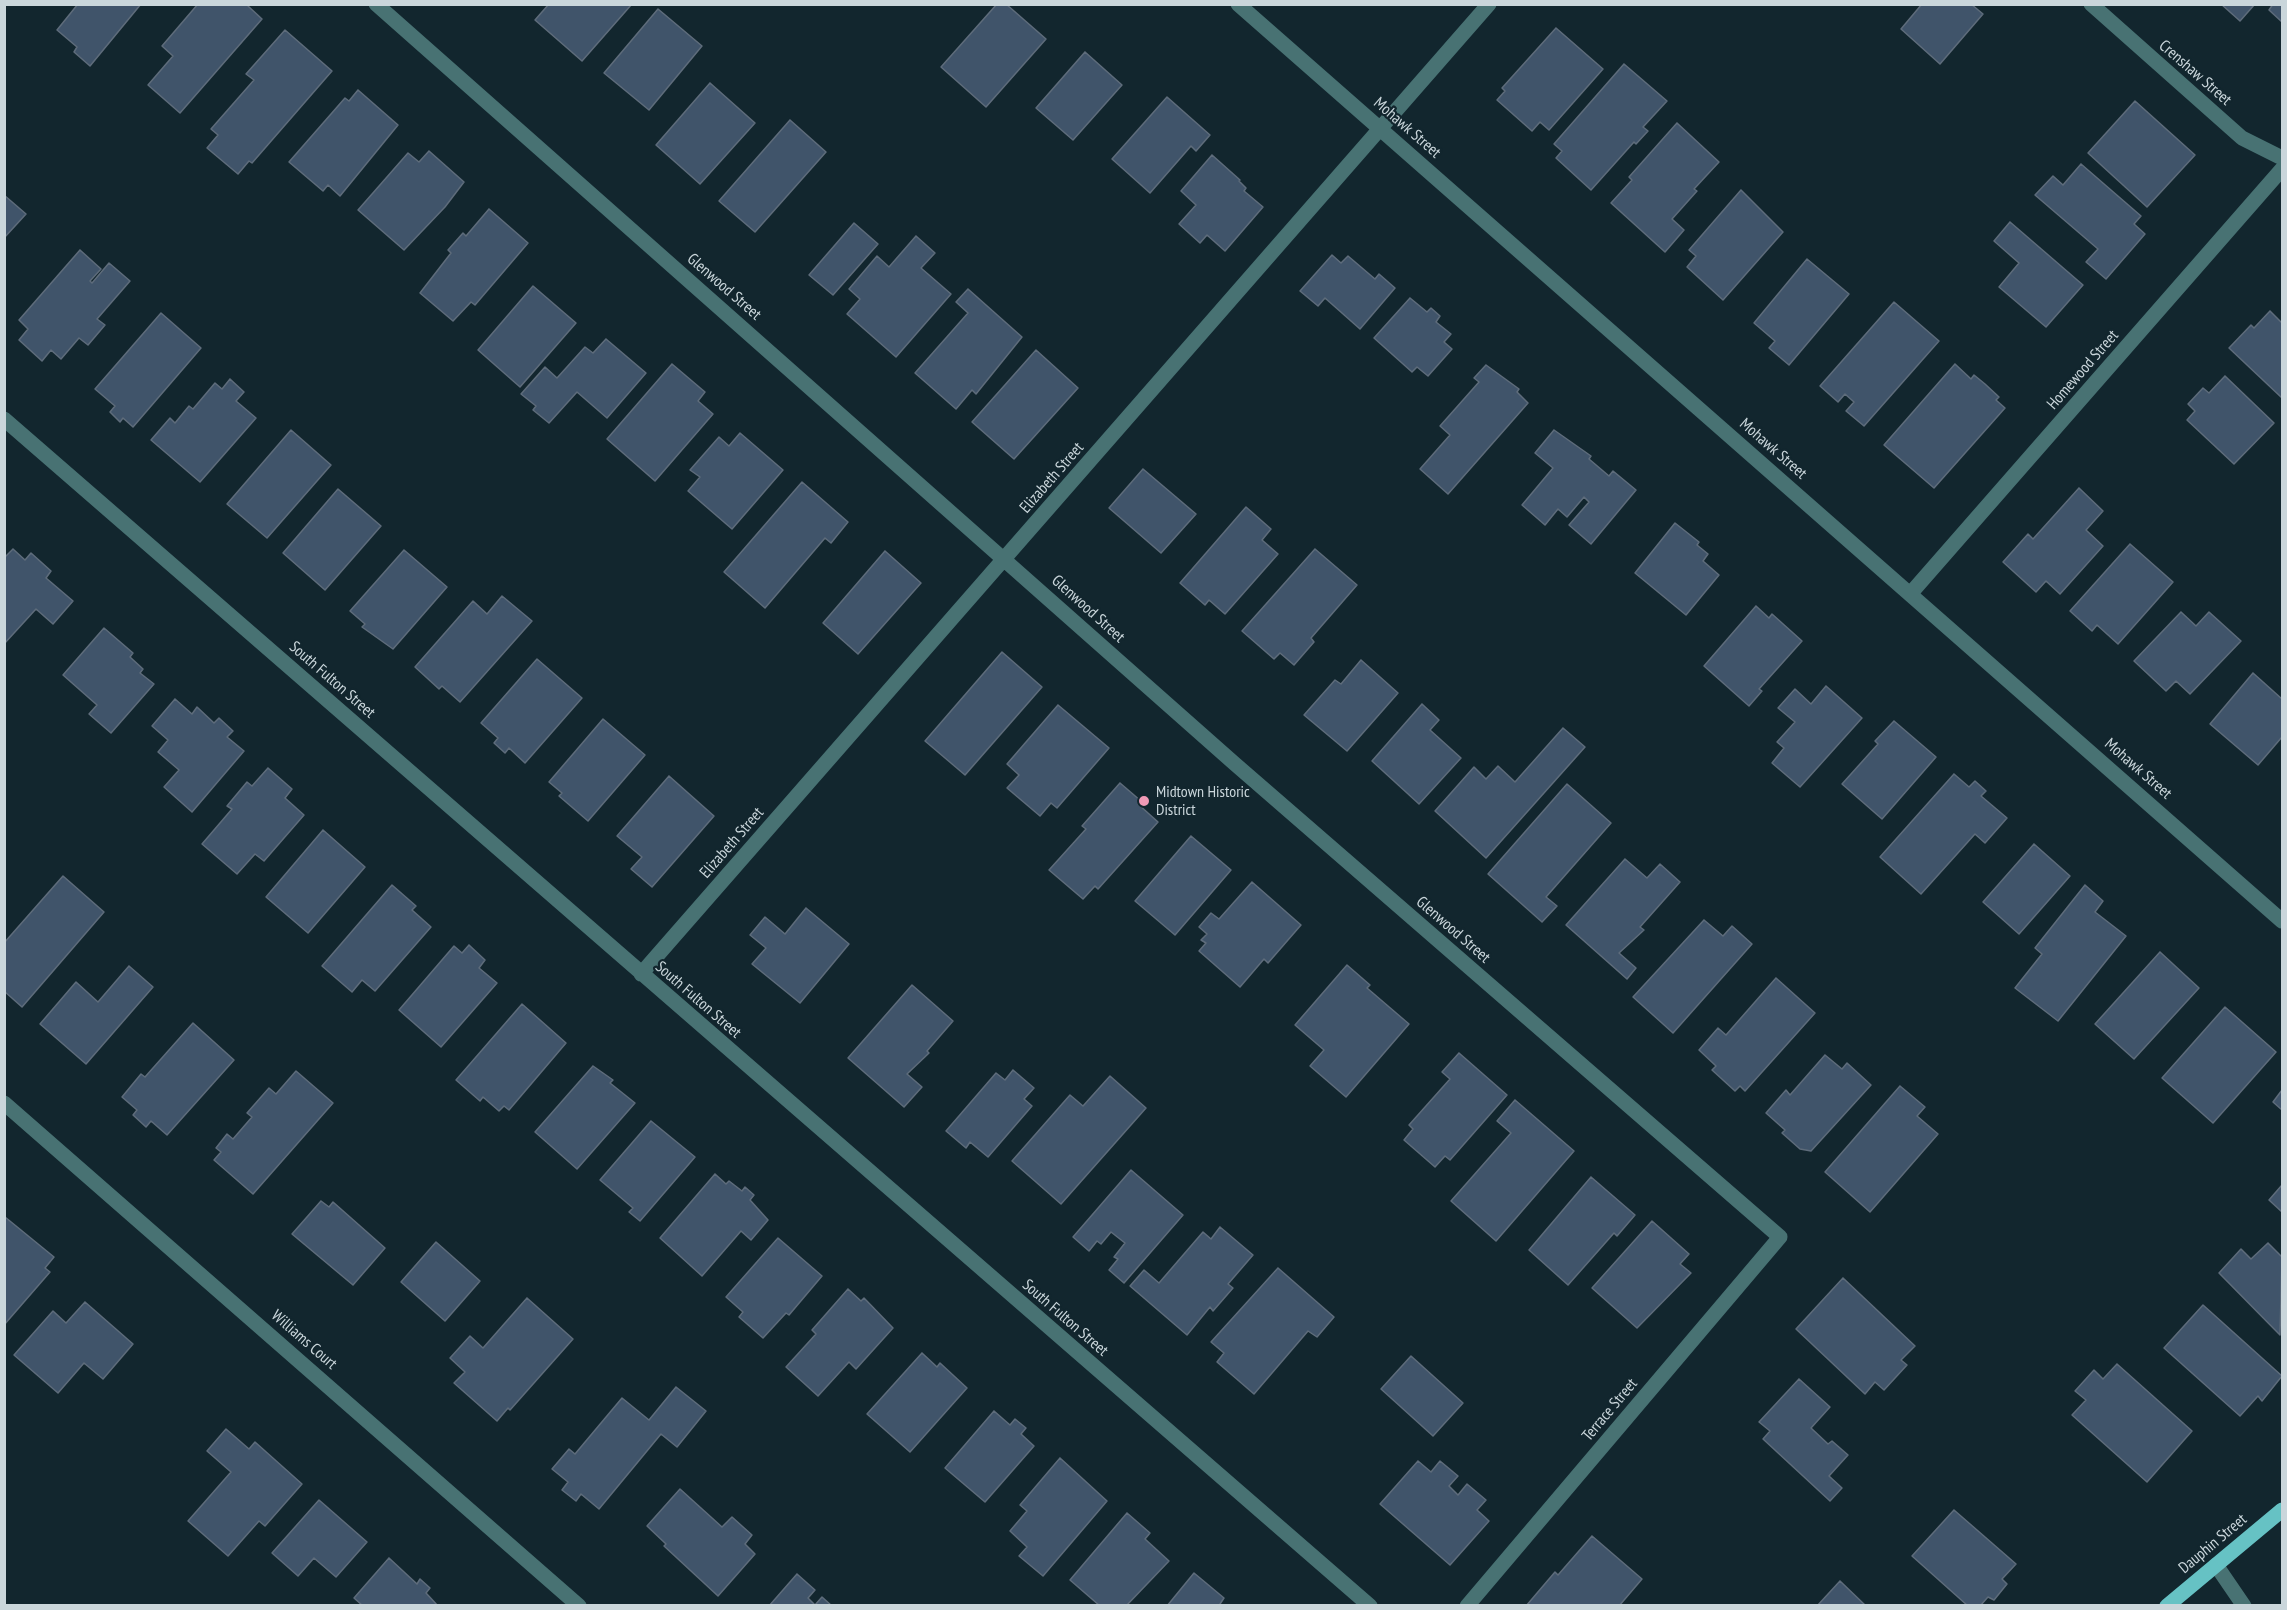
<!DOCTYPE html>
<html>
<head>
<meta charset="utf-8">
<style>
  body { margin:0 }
  #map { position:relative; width:2287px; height:1610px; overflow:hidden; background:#12262e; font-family:"PT Sans Narrow",sans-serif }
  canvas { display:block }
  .frame { position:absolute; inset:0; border:6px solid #cad6db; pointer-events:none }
</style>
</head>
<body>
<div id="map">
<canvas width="2287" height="1610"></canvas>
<div class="frame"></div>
</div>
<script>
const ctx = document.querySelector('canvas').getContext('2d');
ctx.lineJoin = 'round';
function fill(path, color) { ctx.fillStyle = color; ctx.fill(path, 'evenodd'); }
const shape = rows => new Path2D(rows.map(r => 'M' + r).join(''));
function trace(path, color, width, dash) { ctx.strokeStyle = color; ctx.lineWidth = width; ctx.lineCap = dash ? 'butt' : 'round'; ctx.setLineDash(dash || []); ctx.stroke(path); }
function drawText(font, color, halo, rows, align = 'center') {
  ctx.font = font + ' "PT Sans Narrow",sans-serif'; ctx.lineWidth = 4.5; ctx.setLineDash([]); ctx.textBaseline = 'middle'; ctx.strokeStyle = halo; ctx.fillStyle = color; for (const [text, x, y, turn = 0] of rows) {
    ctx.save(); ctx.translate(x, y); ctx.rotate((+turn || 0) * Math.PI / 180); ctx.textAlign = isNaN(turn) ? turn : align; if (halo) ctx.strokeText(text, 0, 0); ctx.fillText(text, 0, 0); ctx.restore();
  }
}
const building = shape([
  [78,4,141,4,90,66,74,52,77,47,57,30,78,4],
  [198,4,250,4,248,6,262,19,180,113,148,85,173,56,162,46,198,4],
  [549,4,632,4,582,61,535,20,549,4],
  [997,4,1006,4,1046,39,986,107,941,67,997,4],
  [1922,4,1971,4,1983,14,1940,64,1901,29,1922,4],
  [2221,4,2255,4,2240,21,2221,4],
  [2273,4,2282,4,2282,22,2269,10,2273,4],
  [658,9,702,46,649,110,604,73,658,9],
  [1556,28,1603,69,1549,130,1540,122,1532,131,1497,100,1505,91,1502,88,1556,28],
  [285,30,332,71,252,163,249,161,238,174,207,148,218,135,211,129,254,80,246,74,285,30],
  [1085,52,1122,85,1073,140,1036,108,1085,52],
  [1624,64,1667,101,1643,127,1648,131,1636,144,1634,142,1591,190,1556,158,1562,151,1554,144,1624,64],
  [710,83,755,123,700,184,656,145,710,83],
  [358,90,398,125,340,196,328,185,323,191,289,162,345,98,349,101,358,90],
  [1167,97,1210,135,1196,151,1191,146,1150,193,1112,159,1167,97],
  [2135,101,2195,155,2147,207,2088,153,2135,101],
  [790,120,826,152,755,232,719,201,790,120],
  [1677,123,1719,162,1694,189,1697,191,1672,219,1684,230,1665,252,1611,203,1632,180,1629,177,1677,123],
  [429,151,464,182,445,207,404,250,358,210,408,153,419,162,429,151],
  [1212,155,1240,180,1239,181,1246,188,1244,191,1263,207,1225,251,1207,235,1200,243,1179,224,1196,205,1181,191,1212,155],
  [2081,164,2141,216,2134,224,2145,234,2106,279,2086,262,2098,249,2035,195,2053,176,2063,185,2081,164],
  [1741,190,1783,232,1723,300,1687,267,1696,256,1689,250,1741,190],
  [4,195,26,214,4,238,4,195],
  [489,209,528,243,475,305,471,302,453,321,420,293,451,253,448,250,463,233,466,236,489,209],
  [2010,222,2083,285,2046,327,1999,287,2019,263,1994,241,2010,222],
  [854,223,878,244,833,295,809,275,854,223],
  [916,236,935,253,921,268,951,294,896,357,847,314,860,299,849,289,877,256,889,267,916,236],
  [80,250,101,269,90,281,92,283,109,263,130,281,97,319,105,325,88,345,79,338,61,359,51,350,42,361,19,340,28,329,19,320,80,250],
  [1332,255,1341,263,1348,256,1375,279,1379,274,1395,288,1360,329,1325,298,1318,306,1300,291,1332,255],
  [1807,259,1849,294,1789,365,1769,348,1775,341,1754,323,1807,259],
  [533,286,576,323,520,387,478,350,533,286],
  [968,289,1022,337,976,394,972,390,956,409,915,373,968,313,956,302,968,289],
  [1410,298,1427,312,1431,308,1440,316,1436,322,1451,334,1444,342,1452,349,1428,376,1417,367,1412,372,1374,338,1410,298],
  [1894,302,1939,341,1864,426,1846,411,1854,402,1845,394,1838,402,1820,386,1894,302],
  [2270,311,2282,323,2282,398,2229,348,2251,325,2254,328,2270,311],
  [161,313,201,348,133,427,123,418,120,422,110,412,115,406,95,389,161,313],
  [606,339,646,373,607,418,577,392,549,423,533,410,536,406,521,394,545,367,557,378,585,347,593,353,606,339],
  [1036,350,1078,388,1014,459,972,422,1036,350],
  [672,364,705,392,698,401,713,414,655,481,607,439,672,364],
  [1955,364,1971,379,1974,375,1985,384,1999,397,1996,400,2005,408,1934,488,1884,445,1955,364],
  [1486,365,1519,389,1517,392,1528,403,1448,494,1420,469,1450,435,1440,426,1479,382,1474,378,1486,365],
  [2225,376,2274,423,2234,464,2187,420,2195,411,2188,404,2203,388,2209,393,2225,376],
  [230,379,244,392,236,401,256,418,200,482,151,440,170,418,175,423,189,406,193,409,215,383,222,389,230,379],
  [291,430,331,465,267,538,227,504,291,430],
  [1554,430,1591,456,1589,459,1609,476,1613,471,1636,490,1591,544,1569,525,1589,502,1584,497,1567,517,1558,509,1545,525,1522,505,1553,468,1535,453,1554,430],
  [740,433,783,470,732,529,688,491,700,477,690,470,719,437,729,446,740,433],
  [1143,469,1196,514,1161,553,1109,508,1143,469],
  [802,482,848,522,831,543,825,538,765,608,724,572,802,482],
  [2079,488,2103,511,2086,530,2103,546,2060,594,2046,581,2036,592,2003,562,2028,534,2033,539,2079,488],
  [338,489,381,526,325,590,283,553,338,489],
  [1246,507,1271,529,1262,540,1278,554,1225,614,1209,600,1205,605,1180,583,1246,507],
  [1675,523,1699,542,1697,545,1708,554,1703,561,1719,575,1686,615,1635,573,1675,523],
  [2130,544,2173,582,2118,644,2097,625,2092,631,2070,611,2130,544],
  [13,549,25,560,31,553,51,571,46,578,73,601,53,624,36,609,4,644,4,558,13,549],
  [1315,549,1357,585,1311,638,1314,642,1294,665,1280,653,1274,659,1242,631,1315,549],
  [404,550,447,587,393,649,362,627,365,624,350,611,404,550],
  [885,551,921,583,858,654,823,623,885,551],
  [502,596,532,621,460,702,442,686,439,689,415,667,473,601,487,614,502,596],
  [1756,606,1769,618,1772,614,1802,641,1759,689,1762,691,1749,706,1704,666,1756,606],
  [2181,612,2196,626,2209,612,2241,641,2190,694,2176,681,2166,691,2134,661,2181,612],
  [104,628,133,653,130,657,143,669,140,673,154,684,111,733,89,714,97,705,63,675,104,628],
  [1002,652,1042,687,965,775,925,741,1002,652],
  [537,659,582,698,525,763,509,748,505,753,494,743,498,738,481,723,537,659],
  [1361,660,1398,693,1347,751,1304,715,1335,680,1341,684,1361,660],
  [2253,673,2282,699,2282,737,2258,765,2210,724,2253,673],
  [1826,686,1862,718,1800,787,1772,763,1784,748,1777,742,1795,722,1778,708,1795,689,1811,704,1826,686],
  [175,699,192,714,197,707,214,723,219,718,233,731,227,737,244,751,192,812,164,787,179,770,158,752,168,740,152,726,175,699],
  [1422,704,1439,720,1430,730,1461,758,1419,804,1372,761,1422,704],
  [1058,705,1109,748,1057,808,1051,803,1040,816,1007,788,1019,775,1007,764,1058,705],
  [603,719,645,755,588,821,559,796,562,793,549,782,603,719],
  [1894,721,1936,757,1882,819,1842,784,1878,744,1875,741,1894,721],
  [1563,728,1585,747,1486,858,1435,811,1474,767,1486,779,1498,766,1515,782,1563,728],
  [268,768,292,789,285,798,304,815,264,861,255,854,237,874,202,844,232,809,227,806,247,782,252,786,268,768],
  [1954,774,1969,787,1975,781,1986,791,1981,796,2007,818,1985,843,1975,834,1921,894,1880,857,1954,774],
  [669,776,714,816,652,887,631,869,642,857,617,836,669,776],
  [1120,783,1141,801,1138,804,1158,822,1098,889,1095,886,1083,899,1049,870,1086,829,1082,826,1120,783],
  [1567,784,1611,823,1546,897,1557,906,1542,922,1488,874,1567,784],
  [323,830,365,867,308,933,266,897,323,830],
  [1191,836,1231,870,1175,935,1135,901,1191,836],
  [2034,844,2070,876,2019,934,1983,902,2034,844],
  [1625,859,1647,878,1660,864,1680,882,1640,927,1644,930,1619,953,1636,968,1627,979,1566,925,1625,859],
  [63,876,104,912,22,1007,4,991,4,943,63,876],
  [1252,882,1301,925,1268,963,1264,959,1240,987,1199,951,1206,943,1201,940,1207,934,1199,927,1211,913,1219,919,1252,882],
  [392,885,416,906,412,910,431,927,375,991,362,980,352,992,322,966,392,885],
  [2085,885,2103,901,2095,912,2126,936,2058,1021,2015,988,2042,954,2035,948,2085,885],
  [806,908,849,944,800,1003,752,964,766,948,750,935,765,917,785,934,806,908],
  [1704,920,1723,936,1732,926,1752,944,1673,1033,1633,997,1704,920],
  [469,945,485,960,479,968,497,983,441,1047,399,1010,454,946,462,953,469,945],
  [2160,952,2199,988,2134,1059,2095,1024,2160,952],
  [1347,965,1370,985,1367,988,1409,1024,1346,1097,1310,1066,1324,1050,1295,1025,1347,965],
  [129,966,153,987,86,1064,40,1024,76,982,98,1002,129,966],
  [1776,978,1815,1013,1745,1091,1740,1086,1735,1091,1712,1070,1716,1066,1699,1050,1718,1028,1726,1035,1776,978],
  [912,985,953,1021,927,1051,929,1053,907,1074,922,1087,904,1107,848,1058,912,985],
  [522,1004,566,1043,509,1110,504,1106,499,1111,483,1097,480,1101,456,1080,522,1004],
  [2225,1007,2276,1052,2213,1123,2162,1078,2225,1007],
  [193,1023,234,1060,167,1135,151,1121,146,1127,133,1115,137,1110,122,1097,141,1074,145,1077,193,1023],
  [1459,1053,1507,1095,1450,1160,1445,1156,1435,1167,1404,1140,1413,1129,1409,1125,1450,1079,1442,1072,1459,1053],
  [1825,1055,1842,1069,1847,1063,1871,1085,1811,1151,1800,1149,1782,1133,1785,1130,1766,1113,1786,1090,1790,1095,1825,1055],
  [593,1066,613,1080,610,1083,635,1103,577,1169,535,1132,593,1066],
  [1013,1070,1034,1088,1024,1099,1032,1106,988,1157,970,1142,966,1148,946,1131,996,1073,1005,1080,1013,1070],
  [296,1071,333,1103,253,1194,214,1160,221,1152,216,1148,227,1134,233,1139,252,1117,247,1113,269,1088,276,1094,296,1071],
  [1110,1076,1146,1108,1061,1204,1012,1161,1070,1095,1083,1106,1110,1076],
  [1900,1086,1925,1107,1917,1116,1938,1134,1870,1212,1825,1172,1900,1086],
  [2282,1090,2282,1110,2273,1102,2282,1090],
  [1515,1100,1574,1151,1496,1241,1451,1201,1511,1133,1497,1121,1515,1100],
  [651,1121,695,1157,640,1221,629,1212,633,1208,600,1180,651,1121],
  [1131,1170,1183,1215,1124,1283,1109,1270,1118,1259,1114,1257,1125,1243,1111,1232,1101,1244,1097,1241,1089,1251,1073,1237,1131,1170],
  [715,1174,726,1184,729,1181,742,1191,745,1187,754,1195,750,1200,768,1220,751,1240,741,1231,702,1276,660,1238,715,1174],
  [1591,1177,1635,1215,1617,1236,1614,1233,1568,1285,1529,1250,1591,1177],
  [2282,1185,2282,1212,2269,1200,2282,1185],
  [321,1201,329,1207,333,1202,385,1248,353,1285,292,1234,321,1201],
  [5,1217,54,1257,45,1268,50,1272,4,1325,5,1217],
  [1652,1221,1689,1254,1680,1264,1691,1273,1637,1328,1592,1288,1652,1221],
  [1220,1227,1253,1255,1228,1284,1233,1288,1213,1311,1210,1307,1187,1335,1130,1286,1144,1270,1159,1283,1203,1232,1211,1239,1220,1227],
  [778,1238,822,1276,789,1315,786,1313,763,1338,739,1317,743,1312,726,1297,778,1238],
  [436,1242,480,1281,445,1321,401,1282,436,1242],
  [2268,1243,2282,1257,2280,1335,2219,1273,2241,1249,2251,1259,2268,1243],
  [1278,1268,1334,1317,1317,1337,1308,1331,1254,1394,1217,1362,1224,1353,1211,1342,1278,1268],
  [1843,1278,1915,1346,1901,1360,1907,1365,1884,1390,1875,1382,1865,1394,1796,1329,1843,1278],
  [848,1289,861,1301,864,1298,893,1328,856,1369,849,1362,818,1396,786,1367,816,1334,812,1330,848,1289],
  [527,1298,573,1339,510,1410,508,1408,497,1421,454,1383,465,1372,450,1358,470,1336,483,1348,527,1298],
  [85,1302,133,1344,103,1379,84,1363,58,1393,14,1355,53,1311,66,1323,85,1302],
  [2203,1305,2282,1376,2262,1401,2258,1396,2240,1416,2164,1348,2203,1305],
  [922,1353,937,1367,940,1363,967,1388,910,1452,867,1414,922,1353],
  [1411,1356,1463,1403,1433,1436,1381,1389,1411,1356],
  [2117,1364,2192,1431,2147,1482,2072,1415,2086,1400,2075,1391,2094,1370,2103,1379,2117,1364],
  [1799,1379,1830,1407,1811,1428,1828,1444,1832,1441,1848,1455,1829,1476,1842,1488,1830,1501,1763,1439,1770,1431,1759,1422,1799,1379],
  [676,1387,706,1411,677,1447,661,1434,599,1509,581,1494,576,1501,562,1490,568,1482,552,1469,569,1449,575,1454,622,1398,649,1420,676,1387],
  [994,1411,1010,1425,1015,1419,1026,1428,1021,1434,1034,1446,985,1502,945,1468,994,1411],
  [226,1429,249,1449,255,1442,302,1484,265,1526,259,1521,228,1556,188,1521,231,1472,207,1451,226,1429],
  [1060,1458,1107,1501,1043,1576,1019,1556,1027,1547,1010,1531,1027,1511,1020,1505,1060,1458],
  [1418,1461,1431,1472,1440,1461,1458,1476,1449,1486,1458,1495,1467,1484,1486,1500,1477,1510,1489,1521,1450,1565,1380,1504,1418,1461],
  [680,1489,722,1527,732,1517,752,1535,745,1544,755,1554,718,1596,664,1546,666,1544,647,1526,680,1489],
  [319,1500,367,1542,336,1577,314,1558,298,1576,272,1553,319,1500],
  [1954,1510,2016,1564,2002,1579,2007,1584,1994,1600,1988,1597,1980,1606,1968,1606,1912,1556,1954,1510],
  [1127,1513,1150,1533,1145,1539,1169,1561,1126,1606,1100,1606,1070,1580,1127,1513],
  [1592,1536,1642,1579,1619,1606,1526,1606,1555,1572,1558,1575,1592,1536],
  [389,1558,417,1584,420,1579,430,1588,426,1593,438,1606,363,1606,354,1598,389,1558],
  [1194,1573,1224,1598,1220,1604,1222,1606,1167,1606,1194,1573],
  [797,1574,815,1590,808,1598,815,1605,822,1597,832,1606,769,1606,797,1574],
  [1840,1581,1866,1606,1817,1606,1840,1581]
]);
fill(building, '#40546a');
trace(building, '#5e6c7b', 1.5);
trace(shape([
  [376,4,1235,764,1780,1237,1467,1606],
  [1238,4,2282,921],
  [2091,4,2242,138,2282,158],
  [4,419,1370,1606],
  [1911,593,2282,169],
  [641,974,1489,4],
  [4,1103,579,1606],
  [2216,1565,2244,1606]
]), '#487273', 15);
trace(shape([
  [2167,1606,2282,1510]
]), '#66c2c4', 15);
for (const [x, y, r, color] of [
  [1144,801,6,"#f09ab6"]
]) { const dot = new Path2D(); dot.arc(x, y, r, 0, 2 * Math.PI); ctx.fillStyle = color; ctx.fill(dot); trace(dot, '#12262e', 2); }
drawText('16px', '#cad6db', '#12262e', [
  ["Crenshaw Street",2195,73,41],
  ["Mohawk Street",1407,128,41],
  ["Glenwood Street",724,287,41],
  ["Homewood Street",2083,370,-49],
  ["Mohawk Street",1773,449,41],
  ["Elizabeth Street",1052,478,-49],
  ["Glenwood Street",1088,609,42],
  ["South Fulton Street",332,680,41],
  ["Mohawk Street",2138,769,41],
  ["Elizabeth Street",732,843,-49],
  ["Glenwood Street",1453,930,41],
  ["South Fulton Street",698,1000,41],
  ["South Fulton Street",1065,1318,41],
  ["Williams Court",304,1340,41],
  ["Terrace Street",1610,1410,-50],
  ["Dauphin Street",2213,1544,-40]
]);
drawText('16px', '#cad6db', '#12262e', [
  ["Midtown Historic",1156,792],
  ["District",1156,810]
], 'left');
</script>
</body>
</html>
